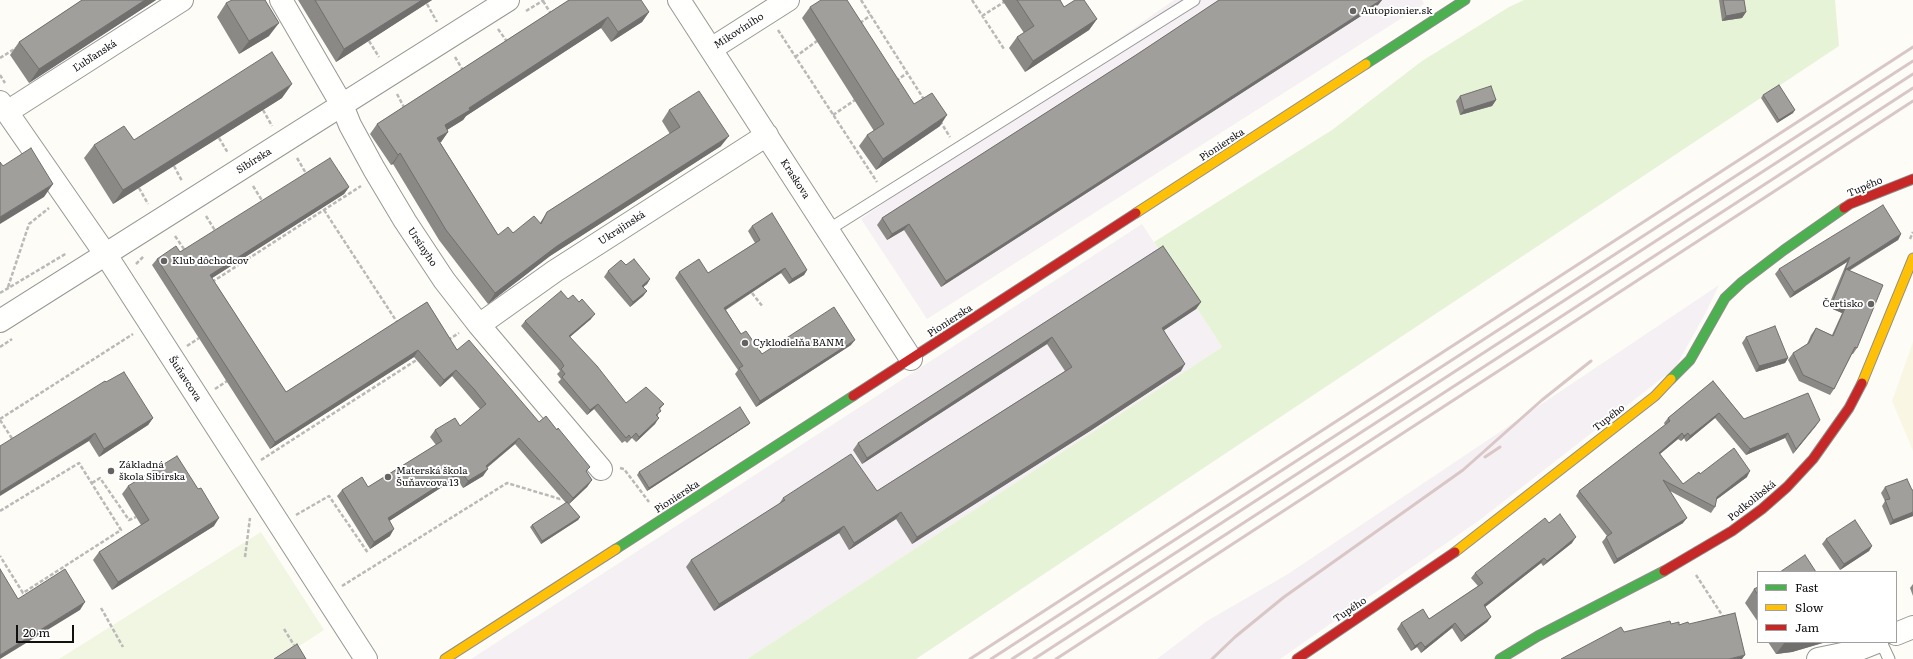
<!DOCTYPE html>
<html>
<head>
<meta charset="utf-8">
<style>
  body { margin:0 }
  #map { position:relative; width:1913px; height:659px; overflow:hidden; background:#fdfcf7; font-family:Literata,serif }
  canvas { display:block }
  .legend { position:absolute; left:1757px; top:571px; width:140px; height:72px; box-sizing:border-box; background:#fff; border:1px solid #a0a0a0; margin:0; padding:5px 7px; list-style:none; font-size:12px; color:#111 }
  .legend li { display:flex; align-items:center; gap:8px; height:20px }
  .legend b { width:20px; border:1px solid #a0a0a0 }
  .scale { position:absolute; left:16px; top:625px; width:58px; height:18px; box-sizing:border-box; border:2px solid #111; border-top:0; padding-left:5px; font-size:12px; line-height:14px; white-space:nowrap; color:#111; -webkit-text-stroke:3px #fff; paint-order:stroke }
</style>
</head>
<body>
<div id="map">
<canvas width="1913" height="659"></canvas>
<ul class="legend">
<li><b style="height:5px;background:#4caf50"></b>Fast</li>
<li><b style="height:5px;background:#ffc107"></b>Slow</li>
<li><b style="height:5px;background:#c62828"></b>Jam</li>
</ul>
<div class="scale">20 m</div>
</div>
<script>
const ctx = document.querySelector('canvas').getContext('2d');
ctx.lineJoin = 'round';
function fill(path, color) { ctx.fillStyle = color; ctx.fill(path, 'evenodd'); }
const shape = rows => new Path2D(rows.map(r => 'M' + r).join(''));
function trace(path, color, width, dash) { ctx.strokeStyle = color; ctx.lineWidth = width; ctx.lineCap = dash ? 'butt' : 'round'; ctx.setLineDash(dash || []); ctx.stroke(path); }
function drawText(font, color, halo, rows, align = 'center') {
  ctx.font = font + ' Literata,serif'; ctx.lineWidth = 4; ctx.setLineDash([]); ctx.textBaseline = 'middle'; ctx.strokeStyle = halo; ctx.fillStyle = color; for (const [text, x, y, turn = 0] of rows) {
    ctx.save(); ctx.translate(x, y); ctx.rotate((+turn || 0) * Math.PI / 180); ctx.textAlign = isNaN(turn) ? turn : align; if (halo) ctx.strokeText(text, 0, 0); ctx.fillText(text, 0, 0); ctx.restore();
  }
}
fill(shape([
  [1174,0,1422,0,1424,4,927,319,861,219],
  [1142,224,1222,347,747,659,471,659],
  [1719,285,1705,314,1675,368,1481,519,1280,659,1157,659,1207,621,1288,574]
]), '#f5f0f3');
fill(shape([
  [1913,342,1913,451,1892,401]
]), '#f9f7e4');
fill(shape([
  [1524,0,1835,0,1839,46,916,659,747,659,1222,347,1154,242,1332,130,1422,61,1509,7]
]), '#e7f3d7');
fill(shape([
  [261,532,324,630,279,659,59,659]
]), '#f0f6e1');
const lane = shape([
  [828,230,1194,0],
  [1881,642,1889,659]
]);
const street = shape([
  [281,0,342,105,350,125,374,169,405,221,444,280,479,325,601,469],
  [679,0,911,359],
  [711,49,788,0],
  [0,102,106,255,366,659],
  [7,112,182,0],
  [0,321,508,0],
  [479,325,555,271,767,135],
  [1896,634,1913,627],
  [1818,659,1852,652,1877,642]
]);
const fast = shape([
  [1366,64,1465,0],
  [1671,379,1690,360,1725,298,1742,282,1784,250,1844,208],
  [616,549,853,396],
  [1500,659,1538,636,1664,571]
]);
const slow = shape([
  [1136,213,1366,64],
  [1862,383,1913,258],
  [1455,552,1655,396,1671,379],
  [445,659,616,549]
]);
const jam = shape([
  [1844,208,1850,204,1913,179],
  [853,396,1136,213],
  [1664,571,1732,531,1762,509,1787,487,1813,459,1849,408,1862,383],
  [1297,659,1455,552]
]);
trace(lane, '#979795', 13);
trace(street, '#979795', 24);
trace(fast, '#8e8d8b', 11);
trace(slow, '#8e8d8b', 11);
trace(jam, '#8e8d8b', 11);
trace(shape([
  [861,0,925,101],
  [972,0,1004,49],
  [543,1,551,14],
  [427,4,437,22],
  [526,11,544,0],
  [982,16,1004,2],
  [860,23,871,15],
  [498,29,508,43],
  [778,30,877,182],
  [369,41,379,57],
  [455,57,464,72],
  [795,57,817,41],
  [0,58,16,48],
  [0,75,5,83],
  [896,81,907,73],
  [397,94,405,109],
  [263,110,272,126],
  [833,115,855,100],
  [940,121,950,137],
  [219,138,228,153],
  [297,158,307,175],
  [174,166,182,181],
  [253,186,263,202],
  [139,188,148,204],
  [324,210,397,322],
  [206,216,216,232],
  [175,236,186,252],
  [1910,239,1913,232],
  [136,264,144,256],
  [212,282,361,186],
  [8,287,29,224,49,208],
  [0,293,67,253],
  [752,293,763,307],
  [448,340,459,333],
  [187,346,199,338],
  [0,347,12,339],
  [215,389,227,381],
  [0,419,133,334],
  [0,420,13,440],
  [261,460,418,359],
  [620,468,624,469,649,502],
  [92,483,100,478,129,520,136,517],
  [0,511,79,463,121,530,23,593,0,556],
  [296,515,329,496,368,553],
  [245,557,250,518],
  [1696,575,1724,618],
  [342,586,507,483,560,499,563,497],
  [101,608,123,647],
  [284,629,294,645]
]), '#b9b9b8', 2.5, [4, 2]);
trace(lane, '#fffffe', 11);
trace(street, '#fffffe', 22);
trace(fast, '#4caf50', 9);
trace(slow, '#ffc107', 9);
trace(jam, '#c62828', 9);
trace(shape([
  [1485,457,1500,447],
  [970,659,1913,47],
  [991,659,1913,61],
  [1012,659,1913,74],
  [1034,659,1913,88],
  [1056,659,1913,101],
  [1212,659,1235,637,1284,597,1463,470,1542,400,1591,361]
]), '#d9c6c7', 3);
fill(shape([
  [82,0,156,0,29,83,10,55,19,42],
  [298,0,432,0,336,62],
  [569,0,649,12,642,22,611,42,601,28,466,116,463,120,447,130,448,132,441,142,440,142,498,235,513,233,540,223,547,212,670,134,662,121,669,110,721,146,550,256,488,304,439,240,393,164,391,165,370,134,377,124],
  [1002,0,1060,0,1064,7,1097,19,1089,30,1025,72,1009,48,1017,37,1024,33],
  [1219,0,1382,0,1378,5,941,287,904,230,887,240,877,225,882,218,1136,55],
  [1719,0,1744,0,1746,12,1742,18,1722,21],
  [226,3,269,36,239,54,217,17],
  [810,7,914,104,940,126,876,170,859,146,867,135,874,131,802,18],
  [1763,95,1793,113,1777,123,1761,98],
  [1460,96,1496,100,1492,106,1460,115,1456,101],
  [282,98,113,204,84,158,94,145,134,140],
  [349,187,344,194,212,278,286,392,427,302,457,350,539,422,587,472,592,480,587,487,569,504,580,517,578,520,541,544,530,527,532,525,566,503,515,444,487,468,483,476,463,488,456,478,389,521,390,536,370,549,337,496,342,490,368,487,436,445,430,437,435,430,460,426,480,409,469,396,452,376,440,387,414,357,270,449,152,265,157,259,180,252],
  [752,226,807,270,804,275,789,284,781,273,726,310,741,334,762,354,851,345,756,407,735,374,738,370,675,278,679,272,708,273,755,243,748,231],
  [1901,234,1898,240,1849,271,1857,348,1853,354,1852,354,1834,389,1830,395,1799,381,1788,360,1793,353,1807,344,1811,335,1816,328,1832,335,1842,313,1828,307,1847,262,1790,298,1775,274,1779,269],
  [1163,246,1201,302,1196,309,1164,330,1181,371,1090,431,912,544,896,519,849,550,839,533,714,611,686,567,691,560,779,504,783,498,877,491,1065,371,1047,344,862,464,853,450,858,443],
  [626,265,650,279,647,284,643,287,647,291,643,296,630,307,604,277,608,271],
  [568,299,591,319,570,337,626,403,664,404,660,409,655,424,636,442,632,438,627,443,625,441,622,443,594,409,587,415,558,382,561,379,557,374,560,371,557,367,521,326,525,321],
  [1746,337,1788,358,1785,363,1756,372,1742,343],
  [1713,381,1744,419,1820,420,1793,454,1785,438,1746,455,1715,418,1686,442,1684,438,1681,441,1678,439,1660,454,1683,484,1700,474,1747,477,1716,500,1715,507,1711,513,1670,491,1683,523,1614,564,1602,542,1607,536,1576,496,1579,491,1665,425,1664,423,1668,418],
  [106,382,153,418,148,425,99,457,89,441],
  [750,423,748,425,647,491,637,475,639,472],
  [128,486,214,526,112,590,93,560,99,552,141,525,122,494],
  [1885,487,1913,516,1890,525,1882,506,1885,501,1881,493],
  [1549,523,1572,543,1543,566,1541,563,1485,607,1491,617,1487,622,1461,642,1452,628,1421,653,1417,647,1411,651,1397,629,1401,623,1429,619,1478,586,1471,578,1475,573],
  [1826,539,1872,546,1869,551,1840,570,1822,544],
  [1913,584,1913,596,1910,588],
  [1758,587,1758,622,1745,603,1754,589],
  [1768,642,1826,642,1792,652,1776,654]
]), '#8a8986');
fill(shape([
  [145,0,156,0,29,83,39,69],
  [422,0,432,0,336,62,344,49],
  [1381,0,1382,0,1378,5,941,287,946,281],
  [649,12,642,22,611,42,618,32],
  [1746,12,1742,18,1722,21,1726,16],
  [608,17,601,28,466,116,463,120,437,136,445,125,469,108],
  [1097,19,1089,30,1025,72,1033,61],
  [279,23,269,36,239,54,249,41],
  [292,84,282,98,113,204,123,190],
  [1496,100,1492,106,1460,115,1464,110],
  [1795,110,1793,113,1777,123,1779,120],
  [947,115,940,126,876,170,883,159],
  [448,132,441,142,430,148,437,138],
  [729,136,721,146,550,256,488,304,495,293,557,246],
  [400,153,393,164,391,165,398,155],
  [53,184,44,197,0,224,0,217],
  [349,187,344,194,206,282,210,275],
  [909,224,904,230,887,240,892,234],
  [1901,234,1898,240,1844,273,1846,269],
  [1850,257,1847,262,1790,298,1794,292],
  [785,268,781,273,720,313,724,308],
  [807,270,804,275,789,284,792,279],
  [650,279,647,284,639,291,642,286],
  [647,291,643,296,630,307,633,302],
  [1833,301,1846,306,1842,313,1828,307],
  [1201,302,1196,309,1157,335,1162,328],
  [595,314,591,319,565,341,569,336],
  [1052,337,1047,344,862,464,867,458],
  [855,340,851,345,756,407,760,401],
  [418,350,414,357,270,449,275,442],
  [1788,358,1785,363,1756,372,1759,366],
  [1185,364,1181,371,1090,431,912,544,917,537],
  [456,370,452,376,440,387,444,380],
  [598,404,594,409,587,415,590,410],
  [1719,413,1715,418,1686,442,1690,436],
  [153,418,148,425,99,457,104,449],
  [659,418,655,424,636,442,639,437],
  [1820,420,1816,426,1793,454,1796,449],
  [750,423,748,425,647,491,649,488],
  [95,433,89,441,0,496,0,492],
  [1682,433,1678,439,1655,458,1659,453],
  [1688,433,1684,438,1681,441,1684,436],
  [1788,433,1785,438,1746,455,1750,449],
  [519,438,515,444,481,472,486,466],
  [488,469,483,476,463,488,468,481],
  [461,471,456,478,383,525,388,518],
  [1750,471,1747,477,1713,502,1717,497],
  [592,480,587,487,568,505,573,498],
  [901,512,896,519,849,550,854,543],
  [1913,512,1913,516,1890,525,1893,520],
  [580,517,578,520,541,544,542,541],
  [219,518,214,526,112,590,118,582],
  [1687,518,1683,523,1614,564,1617,559],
  [844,526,839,533,714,611,719,604],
  [394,529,390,536,370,549,374,542],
  [1576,537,1572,543,1543,566,1547,561],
  [1872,546,1869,551,1840,570,1844,564],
  [1544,558,1541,563,1480,611,1484,605],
  [85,602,80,610,0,659,0,655],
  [1491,617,1487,622,1461,642,1465,636],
  [1455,623,1452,628,1421,653,1425,647],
  [1421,642,1417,647,1411,651,1415,646],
  [1785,642,1826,642,1792,652,1776,654],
  [1745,655,1742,659,1729,659]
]), '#716f6d');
const building = shape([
  [82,0,145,0,39,69,19,42,82,0],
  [232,0,265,0,279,23,249,41,226,3,232,0],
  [315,0,422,0,344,49,315,0],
  [569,0,641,0,649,12,618,32,608,17,469,108,470,110,445,125,448,132,437,138,498,235,508,227,513,233,534,216,541,224,547,212,680,127,669,110,699,91,729,136,557,246,495,293,446,230,400,153,398,155,377,124,569,0],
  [821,0,847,0,914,104,932,93,947,115,883,159,867,135,884,124,810,7,821,0],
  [1017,0,1060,0,1064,7,1075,0,1084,0,1097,19,1033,61,1017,37,1034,26,1017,0],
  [1219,0,1381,0,946,281,909,224,892,234,882,218,1136,55,1219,0],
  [1723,0,1744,0,1746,12,1726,16,1723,0],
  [272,52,292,84,123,190,94,145,124,126,134,140,272,52],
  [1779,85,1795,110,1779,120,1763,95,1779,85],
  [1491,86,1496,100,1464,110,1460,96,1491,86],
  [31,148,53,184,0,217,0,162,3,166,31,148],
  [330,158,349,187,210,275,286,392,427,302,457,350,469,340,539,422,546,416,557,430,558,428,590,467,586,471,592,480,573,498,519,438,486,466,488,469,468,481,461,471,388,518,394,529,374,542,342,490,362,477,368,487,442,441,435,430,455,418,460,426,486,404,474,389,456,370,444,380,418,350,275,442,157,259,176,246,180,252,330,158],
  [1883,205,1901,234,1845,270,1850,257,1794,292,1779,269,1883,205],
  [772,213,807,270,792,279,785,268,724,308,741,334,746,331,762,354,834,307,855,340,760,401,739,368,743,366,679,272,699,259,708,273,760,240,752,226,772,213],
  [1163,246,1201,302,1162,328,1185,364,1094,424,917,537,901,512,854,543,844,526,719,604,691,560,785,500,783,498,851,454,877,491,1072,367,1052,337,867,458,858,443,1163,246],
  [634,259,650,279,642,286,647,291,633,302,608,271,621,260,626,265,634,259],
  [1846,269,1883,285,1857,348,1855,347,1834,389,1803,375,1793,353,1809,343,1816,328,1833,336,1846,306,1833,301,1846,269],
  [561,291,568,299,573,295,579,302,582,299,595,314,569,336,597,366,626,403,646,387,664,404,659,408,661,411,656,415,659,418,639,437,636,433,631,438,629,435,626,438,598,404,590,410,562,377,565,374,561,369,564,366,561,361,525,321,561,291],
  [1775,326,1788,358,1759,366,1746,337,1775,326],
  [124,372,153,418,104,449,95,433,0,492,0,446,105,381,106,382,124,372],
  [1713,381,1744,419,1808,393,1820,420,1796,449,1788,433,1750,449,1719,413,1690,436,1688,433,1684,436,1682,433,1659,453,1683,484,1699,472,1700,474,1734,448,1750,471,1717,497,1715,507,1663,480,1687,518,1617,559,1606,537,1612,533,1579,491,1670,421,1668,418,1713,381],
  [740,407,750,423,649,488,639,472,740,407],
  [177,456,198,489,201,488,219,518,118,582,99,552,149,520,128,486,177,456],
  [1907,479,1912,490,1913,490,1913,512,1893,520,1885,500,1890,499,1885,487,1907,479],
  [567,502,580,517,542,541,532,525,567,502],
  [1560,514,1576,537,1547,561,1544,558,1484,605,1491,617,1465,636,1455,623,1425,647,1421,642,1415,646,1401,623,1423,609,1429,619,1483,583,1475,573,1545,518,1549,523,1560,514],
  [1855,520,1872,546,1844,564,1826,539,1855,520],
  [1805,555,1816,572,1780,572,1805,555],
  [0,569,18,599,65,569,85,602,0,655,0,569],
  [1758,587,1758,595,1754,589,1758,587],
  [1735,613,1745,655,1729,659,1561,659,1621,627,1624,632,1670,621,1671,624,1679,622,1679,625,1688,622,1689,624,1735,613],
  [297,644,306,659,274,659,297,644]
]);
fill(building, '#a19f9c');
trace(building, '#716f6d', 1);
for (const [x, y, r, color] of [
  [1353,11,4,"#646362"],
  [164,261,4,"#646362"],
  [1871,304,4,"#646362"],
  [745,343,4,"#646362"],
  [111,471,4,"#646362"],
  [388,477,4,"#646362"]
]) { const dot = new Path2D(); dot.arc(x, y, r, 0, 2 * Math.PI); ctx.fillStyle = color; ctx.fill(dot); trace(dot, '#fff', 1.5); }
drawText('10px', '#111', '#fff', [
  ["Autopionier.sk",1361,11],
  ["Klub dôchodcov",172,261],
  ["Čertisko",1863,304,"right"],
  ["Cyklodielňa BANM",753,343],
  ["Základná",119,465],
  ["škola Sibírska",119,477],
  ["Materská škola",396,471],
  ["Šuňavcova 13",396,483]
], 'left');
drawText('10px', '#111', '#fff', [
  ["Mikovíniho",739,31,-33],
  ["Ľubľanská",95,56,-33],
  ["Pionierska",1222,145,-33],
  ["Sibírska",254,161,-32],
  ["Kraskova",795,179,57],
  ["Tupého",1865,187,-23],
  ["Ukrajinská",622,228,-33],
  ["Ursínyho",422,247,56],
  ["Pionierska",950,321,-33],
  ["Šuňavcova",185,379,57],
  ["Tupého",1609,418,-38],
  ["Pionierska",677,497,-33],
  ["Podkolibská",1752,501,-39],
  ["Tupého",1350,610,-34]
]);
</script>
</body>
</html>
